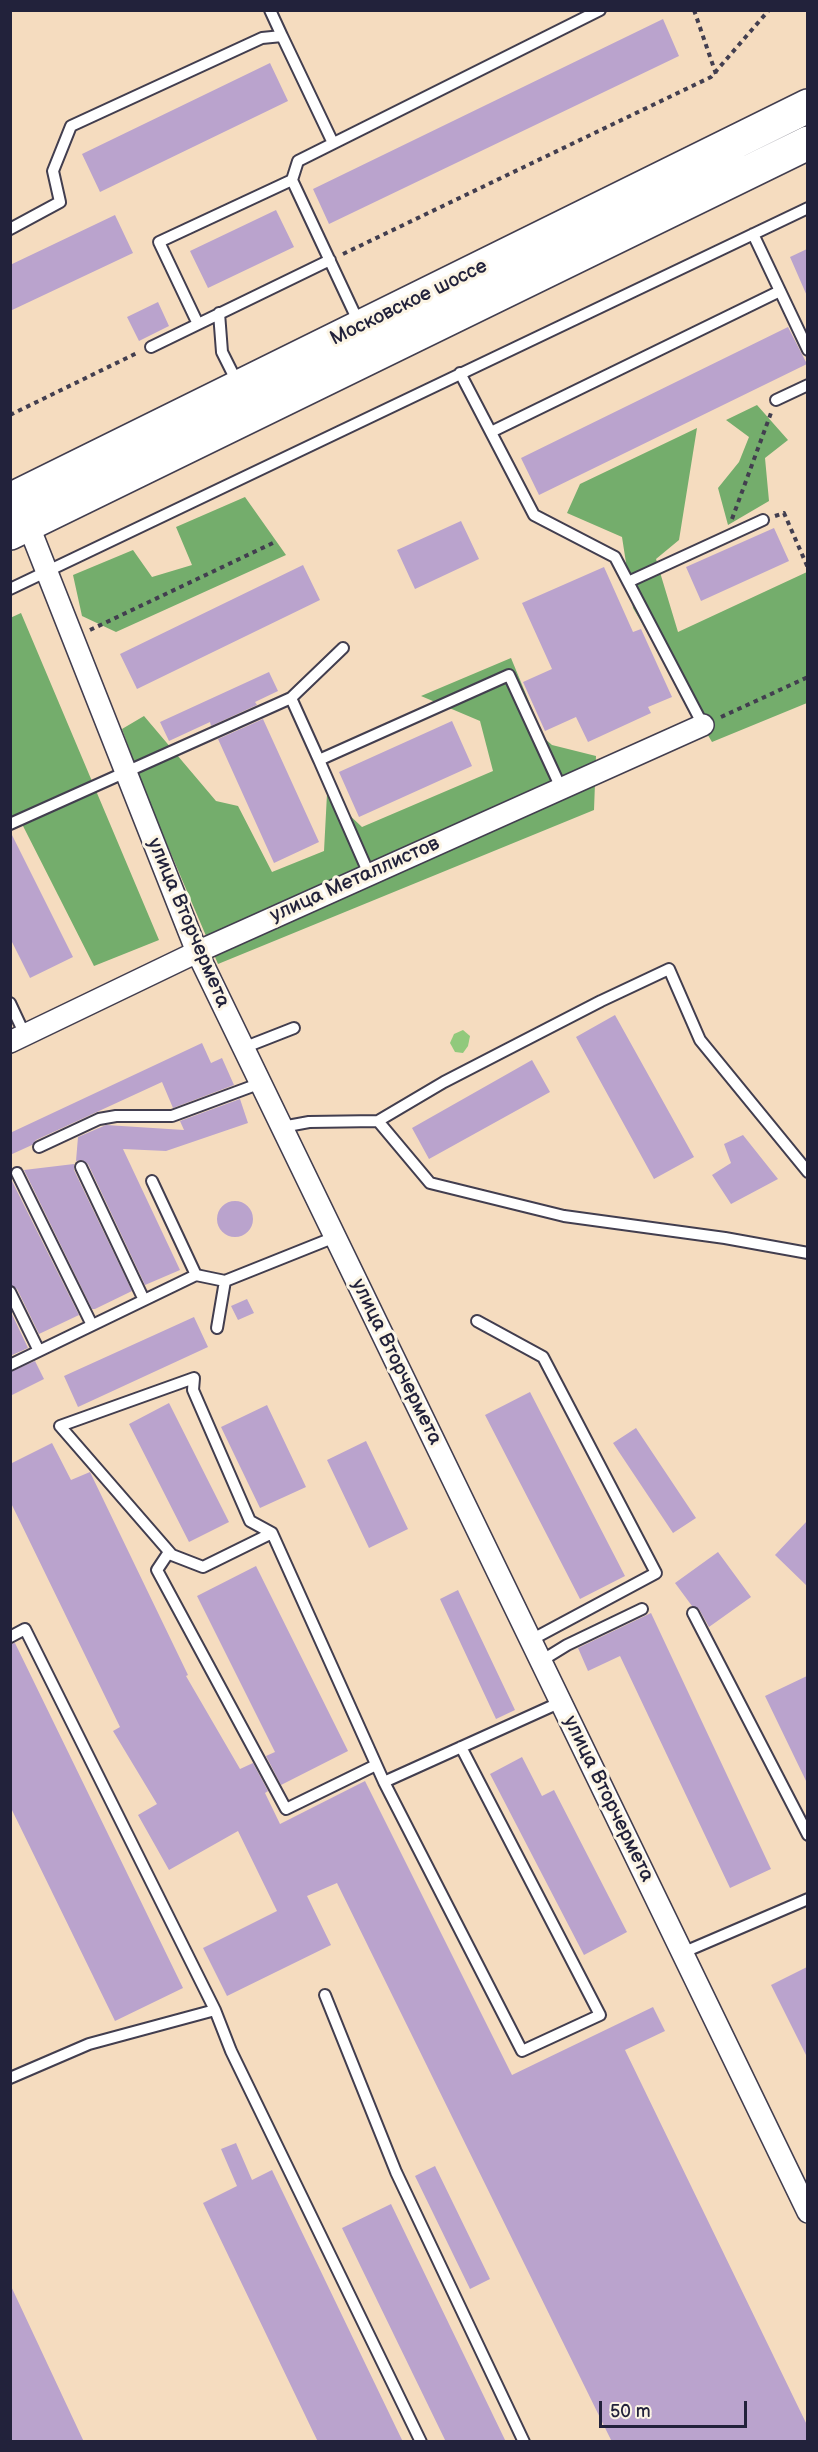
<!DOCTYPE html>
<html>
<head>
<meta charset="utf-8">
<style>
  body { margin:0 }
  #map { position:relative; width:818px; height:2452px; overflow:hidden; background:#f5dcbf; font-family:"Balsamiq Sans",sans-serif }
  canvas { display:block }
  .frame { position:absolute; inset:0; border:12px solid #22223b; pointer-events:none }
  .scale { position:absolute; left:599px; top:2401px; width:148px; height:27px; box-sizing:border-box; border:3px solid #22223b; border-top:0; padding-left:8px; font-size:18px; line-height:21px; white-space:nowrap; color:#22223b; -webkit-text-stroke:4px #fcf5e5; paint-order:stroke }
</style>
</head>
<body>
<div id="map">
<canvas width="818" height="2452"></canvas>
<div class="frame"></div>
<div class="scale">50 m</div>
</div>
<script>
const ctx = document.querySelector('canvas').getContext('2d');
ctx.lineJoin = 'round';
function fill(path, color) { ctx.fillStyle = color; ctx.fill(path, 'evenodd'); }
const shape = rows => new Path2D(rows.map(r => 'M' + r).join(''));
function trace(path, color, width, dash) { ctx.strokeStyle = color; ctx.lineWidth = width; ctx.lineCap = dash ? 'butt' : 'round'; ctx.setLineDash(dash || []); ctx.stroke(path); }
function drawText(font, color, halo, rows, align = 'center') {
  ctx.font = font + ' "Balsamiq Sans",sans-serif'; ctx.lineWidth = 6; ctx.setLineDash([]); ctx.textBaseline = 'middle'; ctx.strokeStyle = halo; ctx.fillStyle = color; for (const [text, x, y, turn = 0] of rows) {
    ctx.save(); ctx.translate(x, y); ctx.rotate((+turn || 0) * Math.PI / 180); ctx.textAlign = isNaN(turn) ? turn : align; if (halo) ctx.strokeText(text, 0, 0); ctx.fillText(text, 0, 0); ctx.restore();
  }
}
fill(shape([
  [463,1030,470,1036,468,1046,463,1053,455,1052,450,1043,454,1034]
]), '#91c97c');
fill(shape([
  [757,405,788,440,765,458,769,501,728,525,718,488,739,462,749,437,726,420],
  [697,428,679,540,656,559,678,632,807,572,807,703,712,742,633,608,622,537,567,513,580,484],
  [245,497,286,555,116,632,82,616,73,575,133,550,152,577,192,565,176,527],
  [21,613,159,940,94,966,22,824,11,828,10,618],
  [511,658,544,738,552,745,596,756,594,810,218,964,146,795,122,729,144,716,216,801,238,806,272,872,324,851,327,794,362,827,493,771,480,721,421,696]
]), '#74ad6c');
fill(shape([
  [663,19,679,56,329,224,313,189],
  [270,63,288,101,100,192,82,154],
  [276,210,294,247,208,288,190,251],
  [115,215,133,253,10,311,10,265],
  [807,249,807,296,790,257],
  [158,302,169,326,139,341,127,317],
  [788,327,807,364,539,495,521,458],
  [461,521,479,559,415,589,397,550],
  [774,528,789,561,701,601,686,567],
  [303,565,320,600,137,689,120,654],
  [604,567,633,632,641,629,672,697,648,707,651,713,588,742,576,717,545,731,523,682,552,669,522,603],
  [269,672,278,691,255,702,257,705,211,726,210,722,169,741,160,722],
  [263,719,319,842,274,863,218,739],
  [452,721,472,766,359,817,339,772],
  [10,831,73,957,30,978,10,938],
  [615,1015,694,1157,654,1179,576,1037],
  [202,1043,211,1063,222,1058,234,1085,173,1108,162,1082,36,1140,32,1145,10,1155,10,1133],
  [532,1060,550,1092,429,1159,412,1128],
  [240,1099,248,1123,166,1151,123,1149,180,1270,145,1285,88,1164,82,1160,76,1161,78,1137,106,1125,184,1130,180,1121],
  [743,1135,778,1179,731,1204,712,1175,731,1163,724,1144],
  [74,1164,74,1170,132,1291,95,1309,92,1309,24,1170],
  [10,1177,79,1315,39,1334,17,1289,10,1285],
  '217 1219a18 18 0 1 1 36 0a18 18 0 1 1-36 0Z',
  [247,1299,254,1313,238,1320,231,1306],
  [10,1310,28,1348,10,1356],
  [194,1317,208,1347,78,1407,64,1376],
  [35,1361,44,1379,10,1396,10,1372],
  [530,1392,625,1576,580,1599,485,1415],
  [169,1403,229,1522,189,1542,129,1424],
  [267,1405,306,1487,260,1508,221,1427],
  [636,1428,696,1518,673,1533,613,1443],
  [366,1441,408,1529,369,1548,327,1460],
  [52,1443,71,1480,90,1472,188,1675,186,1676,240,1769,253,1763,268,1791,265,1793,280,1824,365,1781,512,2075,653,2007,665,2031,625,2050,807,2425,807,2442,612,2442,337,1883,307,1896,331,1945,227,1996,203,1948,277,1911,238,1831,169,1870,138,1815,157,1804,113,1731,120,1727,10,1501,10,1464],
  [807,1521,807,1586,775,1555],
  [718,1552,751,1597,709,1627,699,1609,692,1606,675,1583],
  [256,1566,348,1751,281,1785,266,1756,275,1752,197,1596],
  [458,1590,515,1710,496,1719,440,1599],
  [651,1613,771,1869,730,1888,620,1656,588,1671,578,1648],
  [15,1643,183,1988,115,2021,10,1806,10,1644],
  [807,1676,807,1783,765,1696],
  [522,1757,542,1796,554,1790,627,1932,584,1955,490,1774],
  [807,1967,807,2057,771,1985],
  [236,2143,252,2180,272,2170,403,2442,318,2442,203,2203,237,2186,221,2149],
  [435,2166,490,2279,470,2289,415,2176],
  [391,2204,506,2442,446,2442,342,2228],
  [10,2284,84,2442,10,2442]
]), '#baa3cd');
const service = shape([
  [270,10,282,36],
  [10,229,60,202,53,171,71,126,262,38,282,36,333,143],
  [753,234,808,350],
  [219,313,222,352,238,384],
  [359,323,292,180,298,161,600,10],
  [198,324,159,242,292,180],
  [151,347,330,260],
  [460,373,534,515,615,557,703,725],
  [776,400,808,385],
  [491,432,780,291],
  [628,582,763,520],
  [10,589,808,208],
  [291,698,343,648],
  [10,824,291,698,319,760],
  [369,874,319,760,509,675,561,788],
  [10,1003,25,1035],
  [243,1048,294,1028],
  [378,1121,430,1183,564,1216,725,1238,808,1253],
  [282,1127,309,1122,378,1121,444,1082,601,1001,669,969,700,1040,808,1172],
  [39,1147,99,1119,116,1116,172,1116,261,1083],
  [81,1167,144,1300],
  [17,1173,92,1325],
  [152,1181,196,1275,225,1281,335,1237],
  [10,1292,39,1351],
  [477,1321,543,1357,656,1573,531,1640],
  [217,1328,225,1281],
  [10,1365,196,1275],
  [272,1533,250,1521,193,1390,194,1378,60,1426,172,1555,203,1567,272,1533,384,1782,561,1702],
  [169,1552,157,1570,286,1809,376,1765],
  [693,1613,808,1835],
  [10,1637,25,1629,215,2010],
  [541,1661,567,1645,642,1609],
  [384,1782,522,2051,600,2015,461,1747],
  [682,1953,808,1899],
  [325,1995,396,2172,524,2442],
  [10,2078,89,2044,215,2010,231,2051,421,2442]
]);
const minor = shape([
  [24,514,197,952,808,2212],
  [10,1042,197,952,703,725]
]);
const primary = shape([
  [10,500,808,106],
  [10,533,808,143]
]);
trace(service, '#423e4f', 14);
trace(minor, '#423e4f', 24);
trace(primary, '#423e4f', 36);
trace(shape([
  [694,10,716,74],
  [343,254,711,77,769,10],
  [10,415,139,352],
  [775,516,784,513,808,568],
  [732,519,771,413],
  [90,630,275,542],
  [721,717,808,677]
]), '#423e4f', 4, [4.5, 4.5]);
trace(service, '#fff', 10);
trace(minor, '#fff', 21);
trace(primary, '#fff', 33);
drawText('20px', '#22223b', '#fcf5e5', [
  ["Московское шоссе",409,303,-26],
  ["улица Металлистов",355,880,-24],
  ["улица Вторчермета",188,923,67],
  ["улица Вторчермета",396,1362,64],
  ["улица Вторчермета",608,1799,64]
]);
</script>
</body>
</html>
